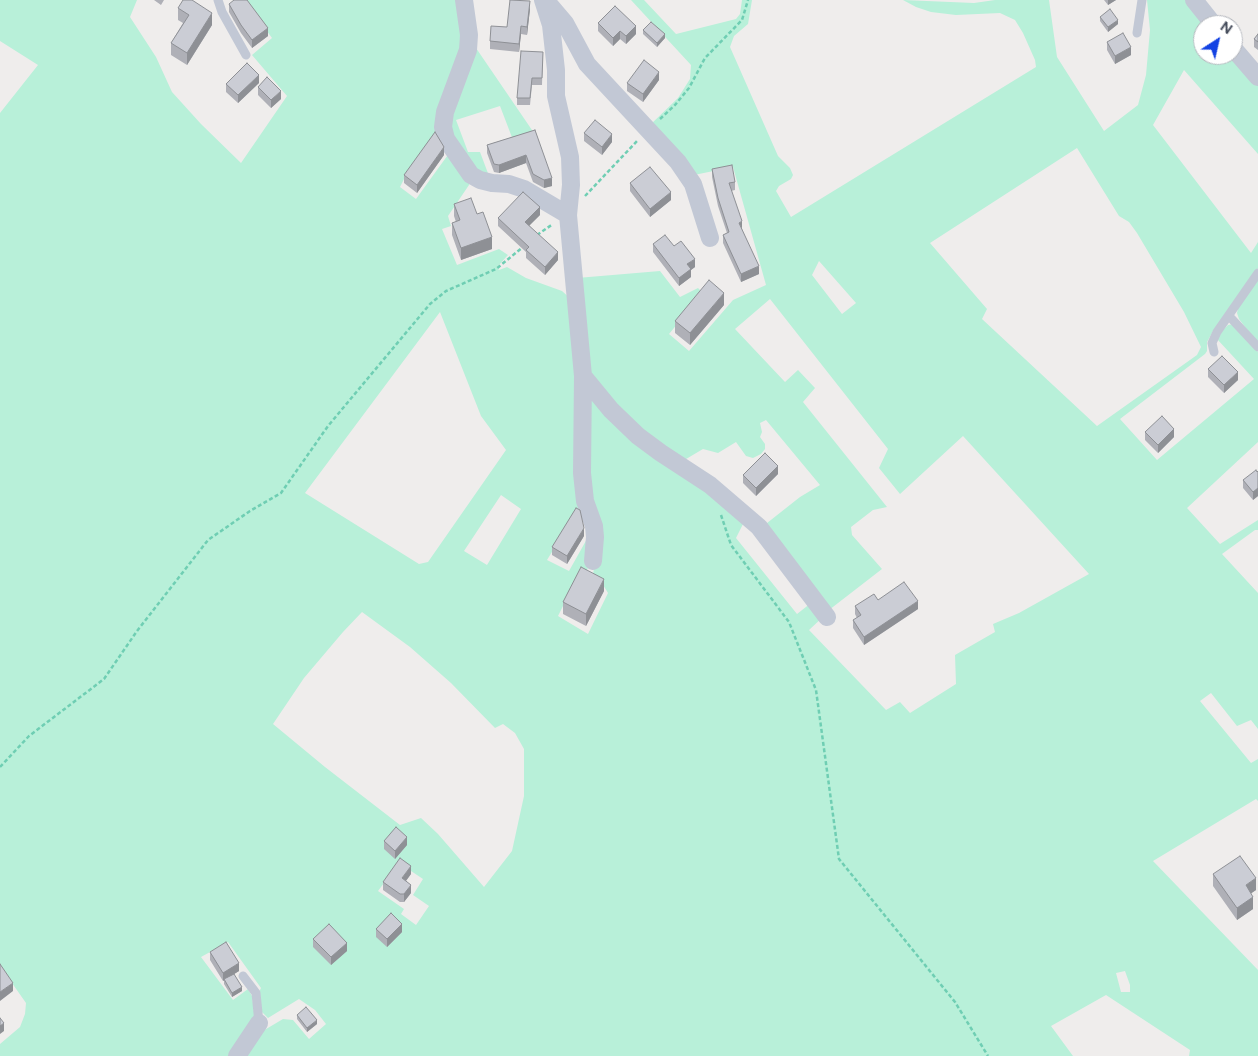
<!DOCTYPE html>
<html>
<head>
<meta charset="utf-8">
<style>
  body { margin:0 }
  #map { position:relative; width:1258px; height:1056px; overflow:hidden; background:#efedec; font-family:Figtree,sans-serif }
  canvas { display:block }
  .north { position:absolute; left:1193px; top:15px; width:50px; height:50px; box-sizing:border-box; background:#fff; border:1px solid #b4b7bd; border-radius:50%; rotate:35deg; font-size:14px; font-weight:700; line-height:20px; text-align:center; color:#444b5a }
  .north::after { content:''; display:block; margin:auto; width:18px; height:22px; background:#1342e3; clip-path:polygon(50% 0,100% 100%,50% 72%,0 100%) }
</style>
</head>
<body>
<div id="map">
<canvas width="1258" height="1056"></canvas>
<div class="north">N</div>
</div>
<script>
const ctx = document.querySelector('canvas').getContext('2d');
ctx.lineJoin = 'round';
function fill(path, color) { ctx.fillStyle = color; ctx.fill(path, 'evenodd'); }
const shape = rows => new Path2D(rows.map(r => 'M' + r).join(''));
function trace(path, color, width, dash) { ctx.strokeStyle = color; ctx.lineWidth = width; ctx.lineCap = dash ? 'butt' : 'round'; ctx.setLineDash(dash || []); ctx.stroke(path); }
fill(shape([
  [0,0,137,0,130,17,156,57,172,92,201,124,241,163,287,96,252,55,272,38,244,0,460,0,466,37,440,135,404,179,400,187,416,199,450,152,470,180,469,185,448,216,451,226,442,229,457,265,499,249,508,255,497,267,499,270,507,267,526,278,562,291,573,301,582,503,547,560,569,571,592,530,591,558,585,577,579,574,558,616,588,634,608,593,600,580,593,574,597,552,589,500,587,398,595,396,745,520,736,538,797,614,811,603,823,617,809,630,886,710,900,702,910,713,956,684,955,655,995,632,993,624,1019,613,1089,574,963,436,900,494,879,468,888,449,770,299,735,329,785,382,798,370,815,388,803,402,887,507,873,510,851,527,852,535,882,569,829,610,762,527,800,497,820,485,766,420,760,423,762,432,760,437,765,444,765,449,761,454,753,458,746,456,736,442,718,453,703,449,681,462,641,432,591,375,577,278,660,271,680,297,698,288,703,293,669,334,689,351,733,300,766,285,733,167,694,175,649,126,678,98,690,79,691,65,631,0,644,0,676,34,736,19,740,14,742,0,752,0,748,24,734,36,730,47,778,156,790,168,793,175,791,179,779,186,776,191,791,217,1036,67,1035,60,1023,33,1015,20,1000,13,956,15,931,12,916,7,903,0,974,3,995,0,1049,0,1057,57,1104,131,1138,105,1146,75,1150,30,1147,0,1187,0,1203,25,1203,55,1233,55,1258,83,1258,154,1184,70,1153,125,1251,253,1258,242,1258,268,1213,331,1207,342,1207,351,1205,354,1120,419,1157,460,1254,379,1217,339,1223,330,1228,325,1233,324,1258,352,1258,442,1187,508,1220,544,1258,520,1258,530,1255,530,1222,554,1258,593,1258,729,1251,720,1237,726,1211,693,1200,701,1251,763,1258,759,1258,801,1256,799,1153,861,1258,970,1258,1056,1189,1056,1190,1050,1106,995,1051,1026,1073,1056,241,1056,256,1035,283,1019,293,1020,309,1039,326,1024,315,1010,299,999,268,1018,261,1011,258,994,261,988,228,942,201,957,233,1000,248,989,252,996,255,1019,231,1056,0,1056,0,1044,20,1027,25,1014,26,1003,0,966,0,113,38,65,0,41],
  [1077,148,1119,216,1129,222,1137,233,1184,312,1201,347,1197,355,1097,426,982,319,987,309,930,243],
  [819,261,856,303,842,314,812,275],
  [440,312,481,416,506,450,428,562,419,564,305,493],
  [501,495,521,509,487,565,464,551],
  [362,612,410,647,451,683,495,728,503,724,515,733,524,749,524,796,512,851,484,887,438,834,421,818,400,825,325,767,273,724,304,678,343,632],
  [399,863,423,879,413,895,429,906,416,925,401,914,404,909,378,891],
  [1125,971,1130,985,1130,992,1121,992,1116,973],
  [476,48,534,133,513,140,500,106,456,120,468,152,480,152,489,176,483,177,449,130,452,98],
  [1258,278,1258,344,1239,319,1237,313,1239,305]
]), '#b8f0d9');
trace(shape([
  [660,119,675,105,689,88,705,58,742,20,748,0],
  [585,196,638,140],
  [537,235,553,224],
  [721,515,731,545,789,622,816,690,839,859,955,1002,988,1056],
  [0,767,29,736,104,679,137,631,208,540,250,511,281,493,328,426,430,304,446,291,496,269,523,247]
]), '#6fceb3', 2.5, [4, 2.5]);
trace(shape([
  [218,0,222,12,246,55],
  [1137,33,1142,0],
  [1229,316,1258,347],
  [1214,352,1212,343,1217,332,1258,273],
  [243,976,256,993,259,1023]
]), '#c2c8d5', 9);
trace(shape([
  [464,0,469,35,468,50,445,112,443,127,446,139,471,175,480,180,492,183,509,184,524,189,568,215],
  [543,0,551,25,556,70,556,96,570,157,571,185,568,215,583,376,582,473,585,501,594,526,595,537,593,561],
  [1194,0,1214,25],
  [547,2,565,23,587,64,678,162,693,184,710,238],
  [1233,48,1258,77],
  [583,376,611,410,638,436,661,453,710,485,759,527,827,617],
  [237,1056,259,1023]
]), '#c2c8d5', 18);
fill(shape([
  [154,0,164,0,161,5],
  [1104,0,1116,0,1108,5],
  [229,4,268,36,252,48,241,33,229,12],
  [178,8,212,25,187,65,171,55,171,43,183,23,178,20],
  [530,9,527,35,521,34,519,52,490,49,490,41],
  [1100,17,1118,24,1108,32,1100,21],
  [598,23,636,34,626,44,620,39,613,46,598,31],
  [643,30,665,38,657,47,643,34],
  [1258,34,1258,50,1254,47,1254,39],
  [1107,42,1131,55,1115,64,1107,50],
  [543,52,542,85,532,85,530,105,517,105,517,98],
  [659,80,643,102,627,91,627,83],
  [259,83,238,103,226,92,226,84],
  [258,87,281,99,271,108,258,95],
  [535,130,552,186,544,188,533,182,526,163,499,173,494,172,487,153,487,145],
  [584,133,612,142,602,155,584,141],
  [444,155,417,193,404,183,404,175],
  [712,169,735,182,735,190,731,191,742,229,759,274,741,282,723,243,723,235,727,233,718,206,712,177],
  [630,183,671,200,650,217,630,191],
  [454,204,477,214,492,249,461,260,452,235,452,223,456,222,454,216],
  [540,215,529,225,558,260,545,275,526,258,526,252,498,226,498,218],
  [653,244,674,246,695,267,691,270,691,277,679,286,653,252],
  [724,305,690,345,675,333,675,321],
  [1208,369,1238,380,1224,393,1208,377],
  [1145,432,1174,437,1158,453,1145,440],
  [1258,471,1258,496,1253,500,1243,488,1243,480],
  [778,474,756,496,743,483,743,475],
  [584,536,567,564,552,555,552,547],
  [604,591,586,626,563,614,563,602],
  [878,600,918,609,864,645,853,628,853,620,857,618,855,614,855,606],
  [384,841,407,845,395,859,384,849],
  [411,874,406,881,411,893,404,902,400,902,383,890,383,882],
  [1213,874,1256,890,1251,893,1253,909,1237,920,1213,886],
  [376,929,402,932,387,947,376,937],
  [313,939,347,951,331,965,313,947],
  [210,952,239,971,234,974,242,991,232,997,224,984,224,980,223,981,210,960],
  [297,1015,317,1024,307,1032,297,1019]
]), '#afb0b7');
fill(shape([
  [1108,0,1116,0,1108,5],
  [530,1,530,9,527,35,527,27],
  [212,13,212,25,187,65,187,53],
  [1118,20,1118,24,1108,32,1108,27],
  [521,26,521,34,519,52,519,44],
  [636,26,636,34,626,44,626,36],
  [268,28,268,36,252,48,252,40],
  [620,31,620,39,613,46,613,38],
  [665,34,665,38,657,47,657,43],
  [1131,47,1131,55,1115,64,1115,56],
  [659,72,659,80,643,102,643,94],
  [259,75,259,83,238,103,238,95],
  [281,91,281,99,271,108,271,100],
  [612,134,612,142,602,155,602,147],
  [444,147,444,155,417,193,417,185],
  [526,155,526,163,499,173,499,165],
  [552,178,552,186,544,188,544,180],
  [671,192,671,200,650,217,650,209],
  [540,207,540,215,525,230,525,222],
  [742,221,742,229,739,223],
  [492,237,492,249,461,260,461,248],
  [558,252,558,260,545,275,545,267],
  [695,259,695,267,691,270,691,277,679,286,679,278,687,264],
  [759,266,759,274,741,282,741,274],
  [724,293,724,305,690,345,690,333],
  [1238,372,1238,380,1224,393,1224,385],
  [1174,429,1174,437,1158,453,1158,445],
  [778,466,778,474,756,496,756,488],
  [1258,488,1258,496,1253,500,1253,492],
  [584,528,584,536,567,564,567,556],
  [604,579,604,591,586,626,586,614],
  [918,601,918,609,864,645,864,637],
  [407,837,407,845,395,859,395,851],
  [411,866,411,874,402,886,402,878],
  [1256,878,1256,890,1246,897,1246,885],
  [411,885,411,893,404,902,404,894],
  [1253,897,1253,909,1237,920,1237,908],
  [402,924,402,932,387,947,387,939],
  [347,943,347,951,331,965,331,957],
  [239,963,239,971,223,981,223,973],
  [13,983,13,991,0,1001,0,992],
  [242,987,242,991,232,997,232,993],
  [317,1020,317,1024,307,1032,307,1028],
  [4,1023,4,1031,0,1034,0,1026]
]), '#8e9095');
const building = shape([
  [183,0,192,0,212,13,187,53,171,43,189,15,178,8,183,0],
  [234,0,247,0,268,28,252,40,241,25,229,4,234,0],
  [510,0,530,1,527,27,521,26,519,44,490,41,491,26,507,27,510,0],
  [615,6,636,26,626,36,620,31,613,38,598,23,615,6],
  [1110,9,1118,20,1108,27,1100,17,1110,9],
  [651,22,665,34,657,43,643,30,651,22],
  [1123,33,1131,47,1115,56,1107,42,1123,33],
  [1258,34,1258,42,1254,39,1258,34],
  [521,51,543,52,542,78,532,78,530,98,517,98,521,51],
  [644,60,659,72,643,94,627,83,644,60],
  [247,63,259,75,238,95,226,84,247,63],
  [267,77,281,91,271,100,258,87,267,77],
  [595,120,612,134,602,147,584,133,595,120],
  [535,130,552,178,544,180,533,174,526,155,499,165,494,164,487,145,535,130],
  [435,132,444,147,417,185,404,175,435,132],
  [732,165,735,182,729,183,742,221,739,223,759,266,741,274,723,235,729,232,718,198,712,169,732,165],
  [650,167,671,192,650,209,630,183,650,167],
  [523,192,540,207,525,222,558,252,545,267,526,250,529,247,498,218,523,192],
  [471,198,477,214,483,212,492,237,461,248,452,223,460,220,454,204,471,198],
  [665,235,674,246,681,241,695,259,687,264,691,269,679,278,653,244,665,235],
  [709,280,724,293,690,333,675,321,709,280],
  [1222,356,1238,372,1224,385,1208,369,1222,356],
  [1162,416,1174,429,1158,445,1145,432,1162,416],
  [765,453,778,466,756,488,743,475,765,453],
  [1256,470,1257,472,1258,471,1258,488,1253,492,1243,480,1256,470],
  [576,508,580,510,584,528,567,556,552,547,576,508],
  [581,567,604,579,586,614,563,602,581,567],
  [904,582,918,601,864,637,853,620,861,615,855,606,874,594,878,600,904,582],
  [396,827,407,837,395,851,384,841,396,827],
  [1240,856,1256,878,1246,885,1253,897,1237,908,1213,874,1240,856],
  [400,858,411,866,402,878,411,885,404,894,400,894,383,882,400,858],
  [391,913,402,924,387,939,376,929,391,913],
  [329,924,347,943,331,957,313,939,329,924],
  [226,942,239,963,223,973,210,952,226,942],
  [0,964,13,983,0,992,0,964],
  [234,974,242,987,232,993,224,979,234,974],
  [306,1007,317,1020,307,1028,297,1015,306,1007],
  [0,1018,4,1023,0,1026,0,1018]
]);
fill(building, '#cbcdd5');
trace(building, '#8e9095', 1);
</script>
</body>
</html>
